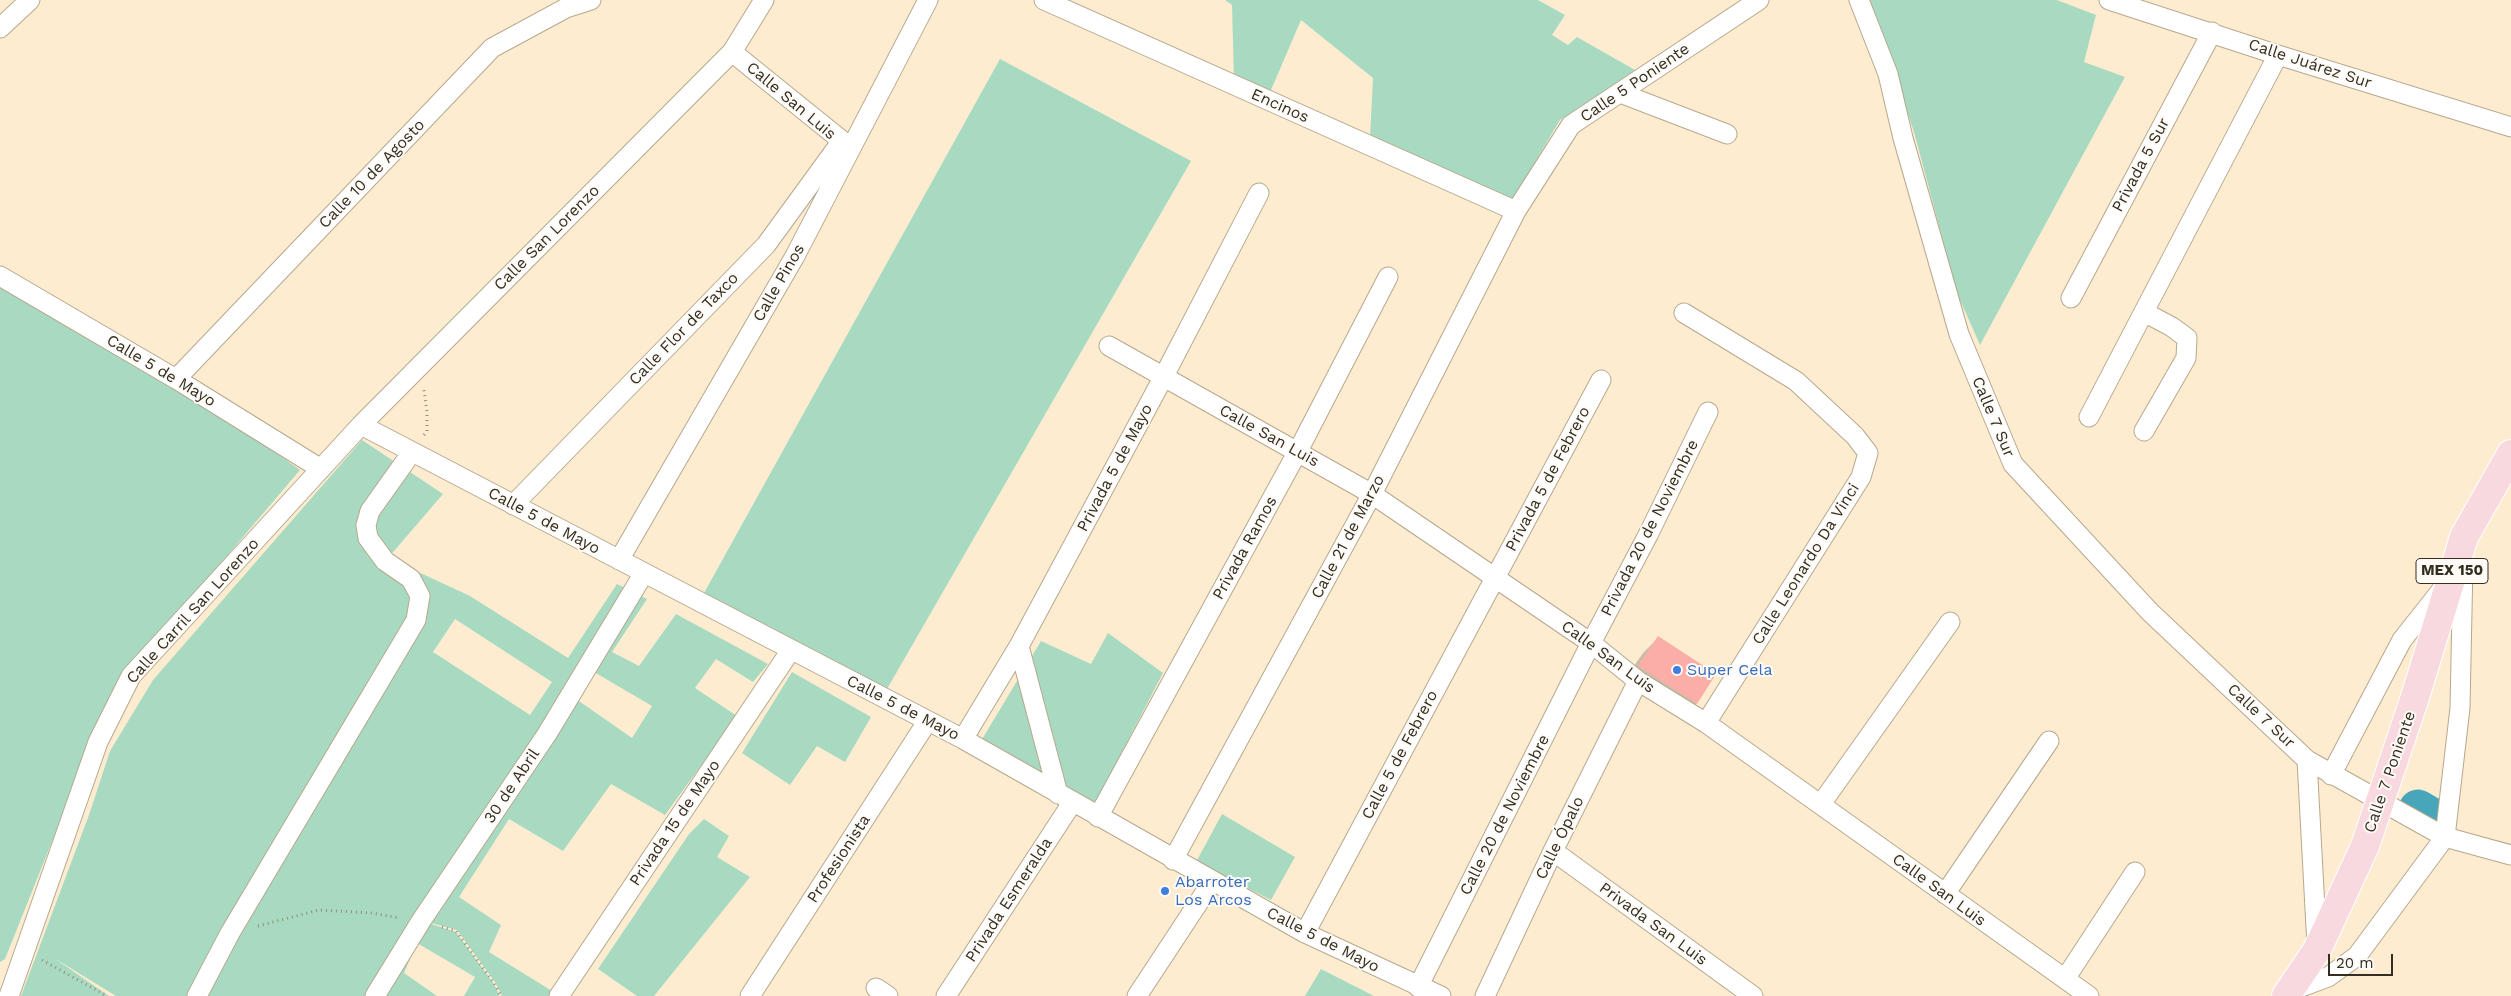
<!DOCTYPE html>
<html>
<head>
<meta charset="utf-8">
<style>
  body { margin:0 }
  #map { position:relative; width:2511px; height:996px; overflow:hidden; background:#fdecd0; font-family:"Work Sans",sans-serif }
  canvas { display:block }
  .scale { position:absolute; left:2328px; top:954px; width:65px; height:22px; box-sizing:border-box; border:2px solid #332d22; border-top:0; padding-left:6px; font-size:15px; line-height:18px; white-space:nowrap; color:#332d22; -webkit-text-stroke:4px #fefbf6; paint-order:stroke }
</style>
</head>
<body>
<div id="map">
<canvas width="2511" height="996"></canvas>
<div class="scale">20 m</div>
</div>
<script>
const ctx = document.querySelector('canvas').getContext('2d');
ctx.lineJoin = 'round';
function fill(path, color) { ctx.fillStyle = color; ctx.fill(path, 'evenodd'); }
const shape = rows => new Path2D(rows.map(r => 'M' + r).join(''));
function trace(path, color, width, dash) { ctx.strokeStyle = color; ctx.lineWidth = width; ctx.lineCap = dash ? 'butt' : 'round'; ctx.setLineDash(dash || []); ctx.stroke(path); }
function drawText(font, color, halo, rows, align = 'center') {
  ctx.font = font + ' "Work Sans",sans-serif'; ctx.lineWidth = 4; ctx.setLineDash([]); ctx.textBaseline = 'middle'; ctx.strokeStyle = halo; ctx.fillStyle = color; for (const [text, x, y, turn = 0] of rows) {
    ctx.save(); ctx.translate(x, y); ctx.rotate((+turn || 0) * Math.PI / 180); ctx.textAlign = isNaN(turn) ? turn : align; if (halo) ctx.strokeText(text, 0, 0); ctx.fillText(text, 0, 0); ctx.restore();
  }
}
fill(shape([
  [1225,0,1538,0,1565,15,1552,35,1568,45,1577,37,1635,70,1560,120,1510,204,1370,138,1373,78,1301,20,1268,97,1234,82,1232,5],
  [1869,0,2057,0,2096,15,2084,62,2125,77,1980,345,1957,293,1914,132],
  [1000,59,1191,161,887,689,704,593],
  [0,288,173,379,300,470,186,604,93,739,5,959,0,962],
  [362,440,443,494,388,558,470,596,568,658,617,584,647,599,612,652,639,666,676,614,768,664,753,682,716,659,695,688,737,716,665,815,611,784,563,851,509,819,459,897,501,925,489,952,552,991,549,996,502,996,495,982,457,930,412,918,456,932,494,984,500,996,464,996,475,977,417,943,404,973,437,996,116,996,54,958,109,996,21,996,89,815,110,751,153,680],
  [455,619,552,682,530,715,433,652],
  [594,672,652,706,632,738,566,692],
  [1108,633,1163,673,1095,804,981,741,1041,641,1091,664],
  [792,672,871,717,845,762,817,746,790,785,742,753],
  [1222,814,1295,857,1271,900,1196,862],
  [704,819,729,836,717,857,750,877,654,996,637,996,598,969,689,834],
  [1321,969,1374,996,1305,996]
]), '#a8dac2');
fill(shape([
  [1659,637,1715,674,1696,704,1681,719,1623,682,1643,653]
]), '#0003');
trace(shape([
  [2418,809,2430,816]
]), '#48a6ba', 39);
fill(shape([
  [1658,636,1716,674,1697,704,1638,666]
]), '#fbada8');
const street = shape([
  [1044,0,1516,211],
  [1859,0,1888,74,1903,138,1959,334,2013,464,2150,612,2307,760,2445,837,2511,855],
  [2109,0,2278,55,2511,127],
  [0,28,30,0],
  [732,52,851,148],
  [1620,93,1727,134],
  [0,276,176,379,321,469],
  [2071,298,2212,32],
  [1684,313,1796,381,1855,436,1868,453,1861,477,1706,723],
  [1109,346,1372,494,1591,643,1638,681,1706,723,2089,996],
  [176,379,492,48,566,8,591,0],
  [2089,417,2278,55],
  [361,425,963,739,1305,933,1441,996],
  [2144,431,2186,358,2187,338,2172,327,2144,312],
  [513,505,766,245,841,142],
  [619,560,795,256,928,0],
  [1019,646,1058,794],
  [963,739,1019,646,1163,378,1259,193],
  [2307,760,2317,946],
  [2331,775,2402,640,2443,588],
  [1821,804,1950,622],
  [1098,817,1298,451,1388,277],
  [1553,851,1753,996],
  [1173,860,1372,494,1516,211,1571,125,1759,0],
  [1945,894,2049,741],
  [1305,933,1601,380],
  [2065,979,2135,872],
  [1418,987,1591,643,1649,533,1708,412],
  [876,988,888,996],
  [2288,992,2328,977,2357,956,2445,837,2460,708,2463,563],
  [9,996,98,742,131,676,361,425,732,52,764,0],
  [197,996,230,933,416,620,420,596,411,579,385,561,368,538,366,525,370,511,412,452],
  [375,996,421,921,547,734,644,573],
  [559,996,791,650],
  [750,996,927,722],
  [946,996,1072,803],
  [1137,996,1212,882],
  [1485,996,1553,851,1638,681]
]);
const primary = shape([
  [2415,697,2464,537,2511,454],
  [2286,996,2317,950,2365,846]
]);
trace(street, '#b7a88d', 21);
trace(primary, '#fff', 30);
trace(shape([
  [424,435,427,431,427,412,424,390],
  [258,926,319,910,372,913,399,918],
  [442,927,456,931,494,983,501,996],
  [42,960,107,996]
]), '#978b78', 3, [1, 4]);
trace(street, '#fff', 19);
trace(primary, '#f7d9df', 28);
const primaryBridge = shape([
  [2365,846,2415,697]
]);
trace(primaryBridge, '#fff', 30, []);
trace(primaryBridge, '#f7d9df', 28);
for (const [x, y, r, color] of [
  [1677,670,5,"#3f7fe0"],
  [1165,891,5,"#3f7fe0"]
]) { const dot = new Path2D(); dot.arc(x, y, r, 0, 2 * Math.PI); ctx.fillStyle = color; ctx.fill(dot); trace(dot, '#fefbf6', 2); }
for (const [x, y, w] of [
  [2452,571,72]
]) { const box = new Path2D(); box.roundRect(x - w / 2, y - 12.5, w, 25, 4); ctx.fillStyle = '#fefbf6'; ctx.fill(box); trace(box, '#332d22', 1); }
drawText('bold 15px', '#332d22', null, [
  ["MEX 150",2452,571]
]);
drawText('16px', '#332d22', '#fefbf6', [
  ["Calle Juárez Sur",2310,64,18],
  ["Calle 5 Poniente",1635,83,-34],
  ["Calle San Luis",791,101,40],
  ["Encinos",1280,106,24],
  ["Privada 5 Sur",2141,165,-62],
  ["Calle 10 de Agosto",372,174,-46],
  ["Calle San Lorenzo",547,238,-45],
  ["Calle Pinos",779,283,-60],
  ["Calle Flor de Taxco",684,329,-46],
  ["Calle 5 de Mayo",161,371,31],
  ["Calle 7 Sur",1993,417,67],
  ["Calle San Luis",1269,436,29],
  ["Privada 5 de Mayo",1115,468,-62],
  ["Privada 5 de Febrero",1548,479,-62],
  ["Calle 5 de Mayo",544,521,28],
  ["Privada 20 de Noviembre",1650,528,-63],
  ["Calle 21 de Marzo",1348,537,-62],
  ["Privada Ramos",1245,548,-61],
  ["Calle Leonardo Da Vinci",1806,564,-58],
  ["Calle Carril San Lorenzo",193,611,-48],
  ["Calle San Luis",1608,657,36],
  ["Calle 5 de Mayo",903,708,27],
  ["Calle 7 Sur",2261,716,43],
  ["Calle 5 de Febrero",1400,755,-62],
  ["Calle 7 Poniente",2390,772,-71],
  ["30 de Abril",512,786,-56],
  ["Calle 20 de Noviembre",1505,815,-63],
  ["Privada 15 de Mayo",675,823,-56],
  ["Calle Ópalo",1560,838,-64],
  ["Profesionista",839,859,-57],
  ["Calle San Luis",1939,890,36],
  ["Privada Esmeralda",1009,900,-57],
  ["Privada San Luis",1653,924,36],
  ["Calle 5 de Mayo",1323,940,27]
]);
drawText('16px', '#366cbe', '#fefbf6', [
  ["Super Cela",1687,670],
  ["Abarroter",1175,882],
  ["Los Arcos",1175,900]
], 'left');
</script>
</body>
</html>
